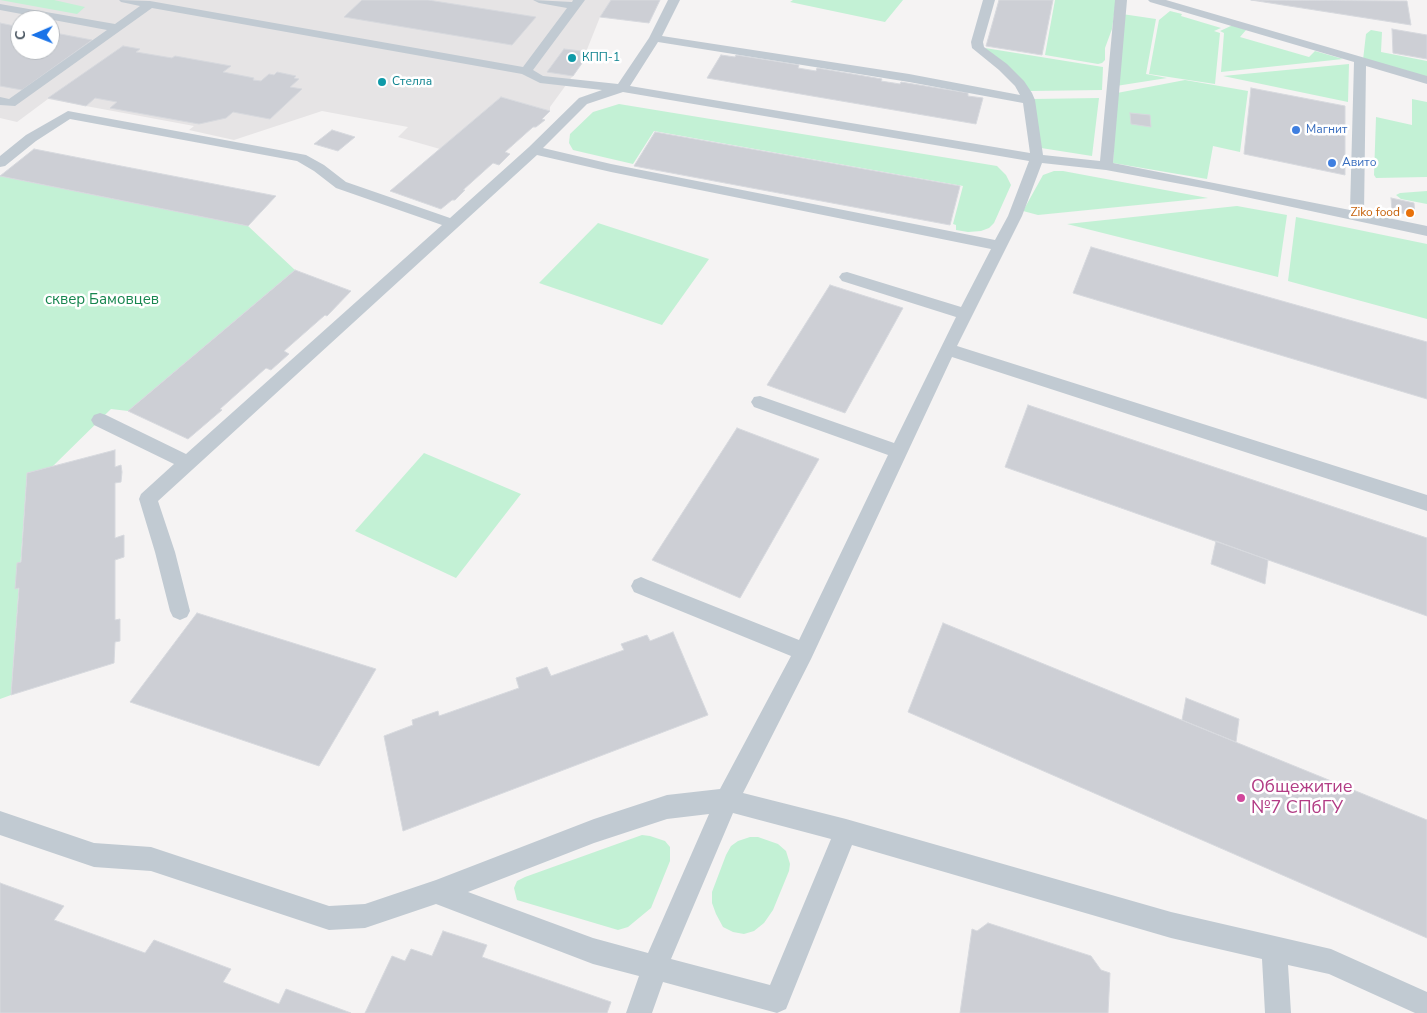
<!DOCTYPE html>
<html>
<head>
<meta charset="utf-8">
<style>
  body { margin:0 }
  #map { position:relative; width:1427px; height:1013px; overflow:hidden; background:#f5f3f3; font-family:"Nunito Sans",sans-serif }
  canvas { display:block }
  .north { position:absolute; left:10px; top:10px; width:50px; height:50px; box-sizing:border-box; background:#fff; border:1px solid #b7bbc0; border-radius:50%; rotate:269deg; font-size:14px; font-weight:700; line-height:20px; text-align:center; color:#4a5661 }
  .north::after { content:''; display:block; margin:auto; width:18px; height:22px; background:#1a73e8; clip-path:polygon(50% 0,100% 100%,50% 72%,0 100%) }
</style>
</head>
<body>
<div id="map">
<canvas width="1427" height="1013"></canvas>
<div class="north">С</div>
</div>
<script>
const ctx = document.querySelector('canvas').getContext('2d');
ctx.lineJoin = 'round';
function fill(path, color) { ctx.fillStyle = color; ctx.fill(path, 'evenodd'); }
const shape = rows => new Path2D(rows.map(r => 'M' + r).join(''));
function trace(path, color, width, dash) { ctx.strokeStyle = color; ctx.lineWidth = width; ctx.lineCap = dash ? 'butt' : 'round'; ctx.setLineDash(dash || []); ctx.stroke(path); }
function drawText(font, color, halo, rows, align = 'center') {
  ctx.font = font + ' "Nunito Sans",sans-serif'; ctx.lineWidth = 5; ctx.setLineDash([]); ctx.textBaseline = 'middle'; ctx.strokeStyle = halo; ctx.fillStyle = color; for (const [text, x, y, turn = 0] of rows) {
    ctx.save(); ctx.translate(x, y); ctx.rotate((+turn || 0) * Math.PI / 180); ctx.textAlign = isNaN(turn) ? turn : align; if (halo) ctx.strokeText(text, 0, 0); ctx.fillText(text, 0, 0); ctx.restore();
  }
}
fill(shape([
  [0,0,611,0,600,17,586,52,590,52,550,107,550,111,501,97,440,149,398,137,408,127,322,111,234,140,189,130,194,126,48,99,17,122,0,118],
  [20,20,50,20,50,50,20,50]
]), '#e6e4e5');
fill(shape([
  [0,0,54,0,85,7,77,14],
  [793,0,903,0,885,22,790,2],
  [1055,0,1116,0,1112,29,1105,48,1105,60,1102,63,1098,64,1045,55],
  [1170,11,1182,14,1181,16,1221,28,1214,31,1220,33,1215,84,1149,74,1159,20],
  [1122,14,1156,19,1146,74,1167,78,1116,86],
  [1233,25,1246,30,1240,37,1309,57,1315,51,1343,59,1221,72,1224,33,1220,31],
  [1371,30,1382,32,1381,52,1427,61,1427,78,1363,60,1366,34],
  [985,48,1103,67,1102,90,1030,91],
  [1349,64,1348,102,1223,76],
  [1185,80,1248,91,1240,152,1213,146,1207,179,1113,163,1117,93],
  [1099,98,1092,156,1041,148,1033,99],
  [1412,99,1427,102,1427,177,1376,178,1374,175,1376,117,1412,125],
  [619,104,997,166,1006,175,1011,185,994,223,989,228,981,231,968,232,956,230,956,225,953,224,963,186,654,131,633,164,573,150,569,143,570,134,593,112],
  [1054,171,1063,171,1208,198,1038,215,1023,211,1043,175],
  [0,176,248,226,295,270,128,411,111,409,52,467,27,473,11,695,0,699],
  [1427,191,1427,204,1401,199,1396,195,1400,193],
  [1237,206,1287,215,1278,277,1067,224],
  [1296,217,1427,244,1427,319,1288,281],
  [598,223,709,259,662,325,539,283],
  [424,453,521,494,456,578,355,531],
  [642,835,650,836,665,841,670,847,670,861,651,908,628,927,618,930,517,900,514,888,517,881,525,877],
  [750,837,758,837,778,844,786,851,790,864,789,871,773,910,764,923,754,931,744,934,733,932,723,927,716,914,712,903,712,892,726,855,731,846,738,841]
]), '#c3f1d5');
const building = shape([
  [362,0,428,0,536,17,512,45,344,17,362,0],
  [611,0,660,0,649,23,600,17,611,0],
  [999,0,1053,0,1042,55,986,46,999,0],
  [1251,0,1407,1,1411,25,1251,0],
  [0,23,20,27,20,50,50,50,50,32,92,40,22,90,0,86,0,23],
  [1392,29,1427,35,1427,59,1393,53,1392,29],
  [123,46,140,49,136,52,172,58,175,56,231,66,223,72,254,78,253,80,261,81,269,74,274,75,277,72,296,76,294,78,299,79,290,87,302,89,270,119,233,112,226,118,199,124,110,108,117,102,95,98,86,106,48,98,123,46],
  [564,49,590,52,573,76,547,72,564,49],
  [721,55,735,57,736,55,799,65,798,68,816,71,817,68,882,79,881,81,900,84,901,82,968,93,968,96,983,98,976,124,707,78,721,55],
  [1251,88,1345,106,1345,175,1244,154,1251,88],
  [501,97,550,111,542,119,545,120,536,127,533,127,505,152,510,154,499,165,493,163,463,190,465,190,455,200,452,200,441,209,390,191,501,97],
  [1130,113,1150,115,1151,127,1131,124,1130,113],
  [332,130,355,137,338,151,314,144,332,130],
  [655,132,960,186,950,225,634,166,655,132],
  [34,149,121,166,276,196,248,226,0,176,34,149],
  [1391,198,1414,203,1415,216,1392,211,1391,198],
  [1091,247,1427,342,1427,399,1073,293,1091,247],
  [295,270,351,291,327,316,325,315,284,351,289,354,271,370,266,368,220,409,222,410,188,439,128,411,295,270],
  [830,285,903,308,845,413,767,385,830,285],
  [1028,405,1427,538,1427,616,1005,467,1028,405],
  [737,428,819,459,740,598,652,560,737,428],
  [115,450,115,467,121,465,122,472,121,482,115,483,115,538,124,535,124,557,115,560,115,620,120,619,120,641,115,642,114,663,11,695,19,588,15,589,17,563,21,562,27,473,115,450],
  [1216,541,1268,560,1265,584,1211,564,1216,541],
  [197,613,376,669,319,766,130,702,197,613],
  [943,623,1427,820,1427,938,908,712,943,623],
  [673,632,708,715,403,831,384,736,413,725,412,720,438,711,439,716,519,688,516,678,547,667,551,676,624,650,621,644,647,635,650,641,673,632],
  [1186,698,1239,719,1236,742,1182,720,1186,698],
  [0,883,64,906,54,920,145,953,154,940,231,969,223,982,279,1004,286,989,351,1013,0,1013,0,883],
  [988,923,1091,956,1101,970,1110,973,1108,1013,960,1013,972,929,977,931,988,923],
  [443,931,487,945,482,957,611,1002,607,1013,365,1013,392,956,405,961,411,949,432,956,443,931]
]);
fill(building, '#cdcfd5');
trace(building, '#d7d9de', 1);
fill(shape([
  [119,0,150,1,523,67,567,8,539,3,533,0,572,2,573,0,585,0,533,70,543,76,618,84,649,38,668,0,680,0,662,36,909,74,1020,95,1015,86,999,70,972,48,971,42,983,0,995,0,983,42,984,47,1007,64,1024,81,1032,93,1035,100,1043,155,1100,161,1115,0,1127,0,1113,163,1350,210,1354,62,1150,2,1148,0,1166,0,1427,76,1427,84,1366,66,1364,213,1427,226,1427,236,1213,190,1106,170,1042,163,1022,216,957,346,1427,495,1427,511,952,357,811,659,743,793,846,819,1171,912,1331,949,1427,992,1427,1013,1415,1013,1329,974,1288,965,1291,1013,1265,1013,1262,959,1171,938,852,845,786,1009,777,1013,663,982,652,1013,626,1013,639,976,593,964,436,904,365,928,329,930,151,871,94,867,0,835,0,811,94,843,151,847,329,906,365,904,436,880,594,819,667,795,720,789,791,656,634,592,631,586,634,580,641,577,648,580,799,640,888,455,754,407,751,402,754,397,760,396,894,443,956,317,842,281,839,277,842,273,847,272,961,307,991,249,611,172,537,155,158,501,175,552,190,611,187,617,180,620,173,617,170,611,155,552,139,499,141,494,174,464,94,425,91,420,94,415,100,413,106,415,186,454,442,225,336,188,314,171,297,161,70,119,36,141,5,166,0,167,0,156,26,135,68,111,306,155,324,165,346,182,450,218,529,147,579,98,602,90,540,83,522,74,152,8,15,106,0,105,0,97,9,99,107,30,0,10,0,4,115,24,140,6,121,2,119,0],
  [658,42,909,82,1023,103,1030,153,630,86,658,42],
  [623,92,1029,161,1008,216,995,240,611,164,543,148,587,104,623,92],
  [733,813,831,839,770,985,671,959,733,813],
  [709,814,648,953,593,938,468,892,594,843,667,819,709,814]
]), '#c1cad2');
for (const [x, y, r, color] of [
  [572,58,5,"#0f9aa8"],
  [382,82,5,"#0f9aa8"],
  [1296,130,5,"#3f7fe0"],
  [1332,163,5,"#3f7fe0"],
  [1410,213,5,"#e8710a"],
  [1241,798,5,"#d1479c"]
]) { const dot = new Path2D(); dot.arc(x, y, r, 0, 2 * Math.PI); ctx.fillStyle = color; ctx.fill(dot); trace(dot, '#fff', 2); }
drawText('12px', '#0d838f', '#fff', [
  ["КПП-1",582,58],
  ["Стелла",392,82]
], 'left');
drawText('12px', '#366cbe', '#fff', [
  ["Магнит",1306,130],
  ["Авито",1342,163]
], 'left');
drawText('12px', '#c56008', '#fff', [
  ["Ziko food",1400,213]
], 'right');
drawText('15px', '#17864f', '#fff', [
  ["сквер Бамовцев",102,300]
]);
drawText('18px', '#b23c85', '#fff', [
  ["Общежитие",1251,788],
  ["№7 СПбГУ",1251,809]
], 'left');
</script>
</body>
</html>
